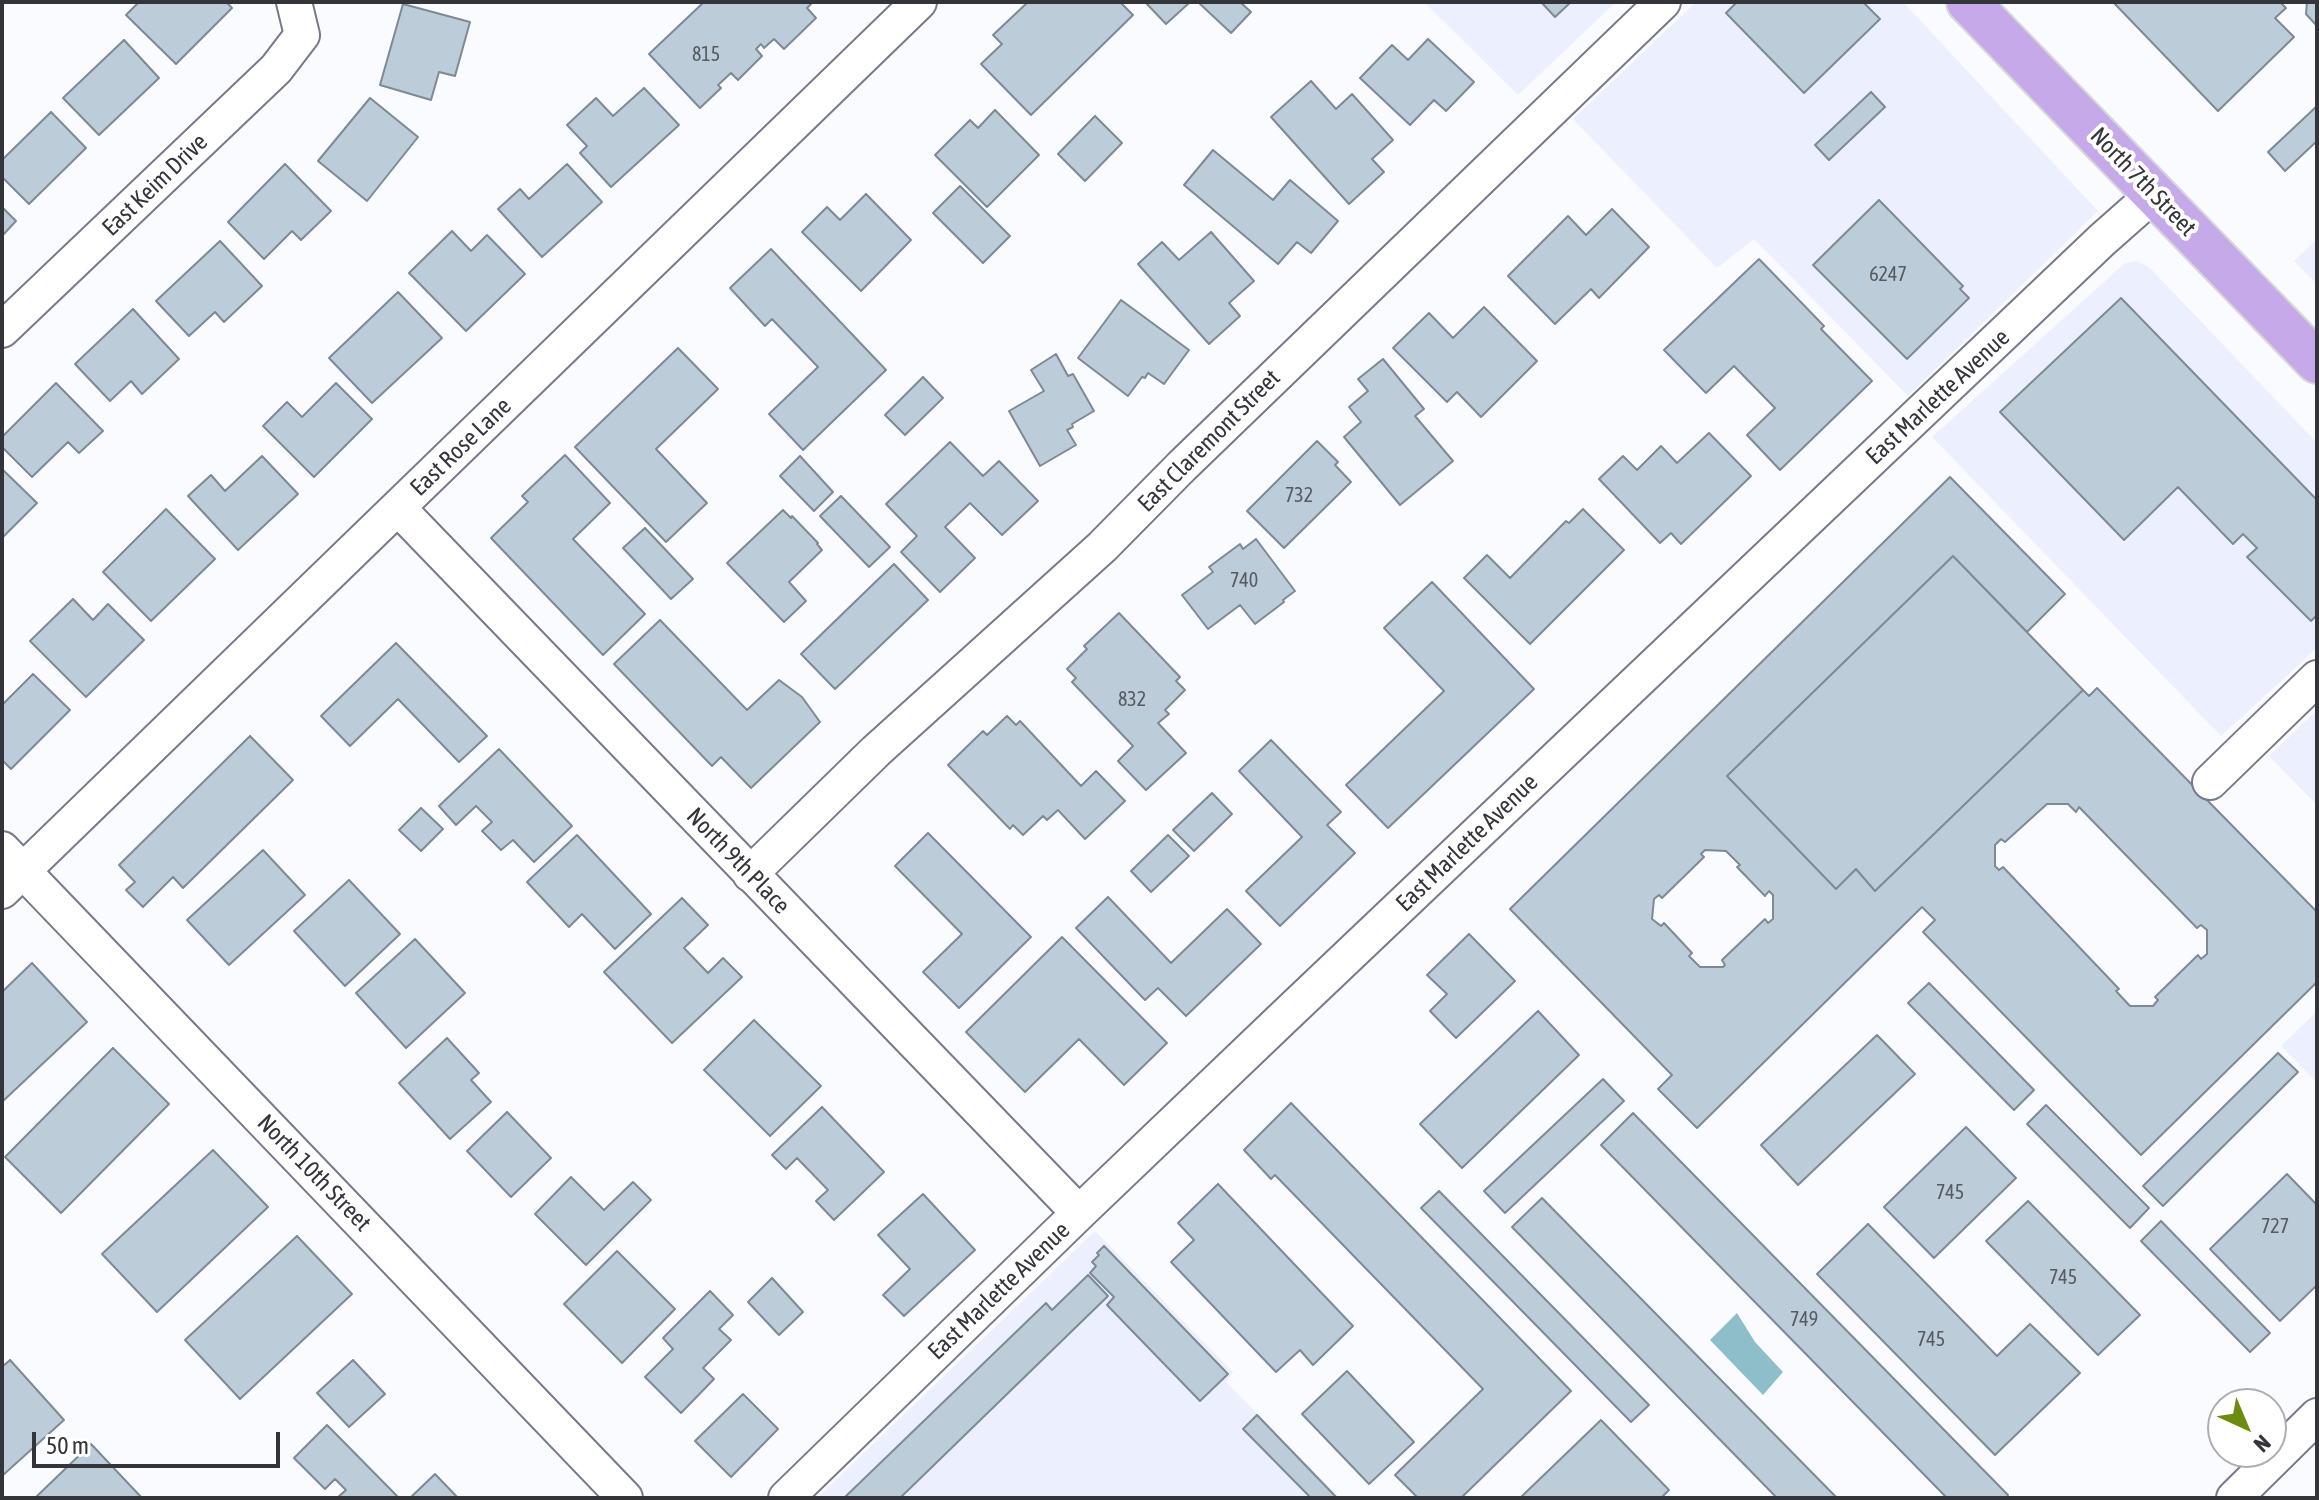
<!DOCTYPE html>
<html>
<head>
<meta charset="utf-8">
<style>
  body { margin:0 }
  #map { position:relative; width:2319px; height:1500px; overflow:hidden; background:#fafbff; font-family:"Asap Condensed",sans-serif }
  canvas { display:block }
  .frame { position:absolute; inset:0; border:4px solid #33353b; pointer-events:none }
  .north { position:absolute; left:2207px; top:1388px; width:80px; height:80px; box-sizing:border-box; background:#fff; border:2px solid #adaeb1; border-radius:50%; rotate:136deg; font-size:22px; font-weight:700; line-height:32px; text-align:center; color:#33353b }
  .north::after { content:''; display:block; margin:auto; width:28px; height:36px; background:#6d8c0f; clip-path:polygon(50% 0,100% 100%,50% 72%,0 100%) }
  .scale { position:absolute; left:32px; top:1432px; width:248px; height:36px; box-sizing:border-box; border:4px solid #33353b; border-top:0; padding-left:10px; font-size:24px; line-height:28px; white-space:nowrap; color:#33353b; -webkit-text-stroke:6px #fff; paint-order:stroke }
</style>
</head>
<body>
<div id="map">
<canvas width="2319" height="1500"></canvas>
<div class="frame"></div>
<div class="north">N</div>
<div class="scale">50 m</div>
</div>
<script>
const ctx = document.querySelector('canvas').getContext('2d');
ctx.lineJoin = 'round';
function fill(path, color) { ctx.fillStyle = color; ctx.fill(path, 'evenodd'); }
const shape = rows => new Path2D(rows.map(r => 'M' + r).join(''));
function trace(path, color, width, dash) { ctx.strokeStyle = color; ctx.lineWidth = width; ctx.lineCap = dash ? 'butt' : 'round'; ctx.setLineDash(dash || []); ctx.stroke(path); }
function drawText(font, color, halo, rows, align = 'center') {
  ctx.font = font + ' "Asap Condensed",sans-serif'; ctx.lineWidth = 8; ctx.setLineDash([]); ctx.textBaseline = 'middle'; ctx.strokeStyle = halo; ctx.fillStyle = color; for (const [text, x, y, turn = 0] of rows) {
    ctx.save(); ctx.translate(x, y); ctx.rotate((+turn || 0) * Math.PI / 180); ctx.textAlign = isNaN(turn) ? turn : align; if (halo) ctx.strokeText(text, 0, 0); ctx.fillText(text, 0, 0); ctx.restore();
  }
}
fill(shape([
  [1424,2,1616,2,1518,95],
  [1696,2,1903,2,2098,211,1908,396,1754,239,1717,268,1573,119],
  [2317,239,2317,284,2294,261],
  [2136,261,2150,268,2317,443,2317,648,2221,736,1932,437,2125,263],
  [2317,710,2317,805,2269,756],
  [2317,1011,2317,1083,2281,1046],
  [1095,1231,1233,1372,1226,1382,1340,1498,817,1498]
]), '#ecf0fe');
fill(shape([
  [1737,1313,1755,1342,1783,1372,1763,1395,1710,1340]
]), '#8ebeca');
const building = shape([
  [139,2,226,2,232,8,176,64,126,15,139,2],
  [704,2,813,2,807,8,816,18,784,49,774,39,764,48,761,44,756,49,762,56,738,80,731,73,718,85,721,88,700,108,649,54,704,2],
  [1028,2,1120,2,1133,15,1031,115,981,64,1002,44,993,35,1028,2],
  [1145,2,1189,2,1189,3,1166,24,1145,2],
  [1198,2,1240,2,1251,12,1231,33,1198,2],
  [1541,2,1571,2,1555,17,1541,2],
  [1737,2,1863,2,1880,19,1804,93,1726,13,1737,2],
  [2113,2,2280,2,2286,8,2275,18,2294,37,2218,111,2113,2],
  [2307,2,2317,2,2317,26,2306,14,2307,2],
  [403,4,470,22,455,76,439,72,431,100,380,85,403,4],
  [1428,39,1474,82,1446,111,1434,100,1410,125,1360,78,1392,45,1408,60,1428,39],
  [124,40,159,78,99,135,63,98,124,40],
  [1311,81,1336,109,1352,94,1393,140,1372,159,1384,172,1349,204,1271,117,1311,81],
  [644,88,679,125,611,187,580,153,587,146,567,125,596,98,613,116,644,88],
  [1871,92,1885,107,1829,160,1815,145,1871,92],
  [370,98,418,137,367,201,318,161,370,98],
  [2317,106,2317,141,2285,171,2268,152,2317,106],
  [995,110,1039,155,987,207,935,155,970,120,978,128,995,110],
  [51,112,86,148,29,204,2,177,2,160,51,112],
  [1095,116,1122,143,1085,181,1058,154,1095,116],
  [1213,150,1273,200,1290,180,1338,221,1311,253,1297,242,1278,264,1184,185,1213,150],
  [285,164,331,211,301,240,292,231,264,259,228,222,285,164],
  [567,164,602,202,542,257,498,209,520,189,529,199,567,164],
  [960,186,1010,236,983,263,933,213,960,186],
  [866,194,911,240,861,291,802,232,827,207,840,220,866,194],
  [1879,200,1963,286,1960,289,1969,298,1907,359,1813,265,1879,200],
  [2,207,16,221,2,236,2,207],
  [1612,209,1649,247,1599,298,1591,289,1555,324,1508,276,1568,216,1586,235,1612,209],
  [452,231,471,251,487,235,525,274,466,331,409,273,452,231],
  [1211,232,1254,281,1229,303,1240,316,1209,344,1138,264,1162,242,1179,260,1211,232],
  [220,241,262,286,224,322,215,312,189,336,156,301,220,241],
  [771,249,886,370,803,450,769,414,818,367,772,319,765,326,730,288,771,249],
  [1759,259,1824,326,1821,329,1872,381,1780,470,1747,435,1775,408,1734,366,1706,393,1664,350,1759,259],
  [398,292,442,338,372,403,329,358,398,292],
  [2121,298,2317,500,2317,615,2311,621,2247,557,2257,548,2243,534,2233,544,2178,487,2124,540,2000,412,2121,298],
  [1121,300,1189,350,1164,384,1148,373,1145,378,1142,377,1128,396,1078,358,1121,300],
  [1484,307,1537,361,1481,417,1457,392,1447,402,1393,348,1429,313,1453,338,1484,307],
  [133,309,179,359,142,394,131,381,110,401,75,364,133,309],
  [678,348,718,389,656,449,707,503,666,542,575,447,678,348],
  [1056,354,1068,376,1073,374,1094,411,1072,424,1073,427,1067,430,1076,445,1040,466,1009,411,1044,391,1031,370,1056,354],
  [1383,359,1424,409,1415,416,1453,461,1400,505,1344,437,1361,422,1349,407,1368,391,1358,379,1383,359],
  [923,377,943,398,905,435,885,415,923,377],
  [56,383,103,431,79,453,68,442,32,477,2,447,2,437,56,383],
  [336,383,372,419,314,477,263,426,287,402,302,417,336,383],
  [1709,433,1751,476,1681,544,1671,533,1660,543,1599,479,1623,456,1637,470,1661,446,1677,463,1709,433],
  [1317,441,1338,462,1335,465,1351,482,1284,548,1247,511,1317,441],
  [950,442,983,476,999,461,1038,501,1002,535,970,503,945,527,975,558,940,592,901,552,917,536,886,504,950,442],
  [565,455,610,503,573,539,645,614,603,655,491,538,528,502,522,496,565,455],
  [262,456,298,494,238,550,188,496,211,475,225,491,262,456],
  [800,456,833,492,814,511,780,476,800,456],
  [2,469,37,503,3,537,2,537,2,469],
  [1950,477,2065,594,2027,632,1953,556,1727,776,1836,889,1856,869,1875,891,2083,690,2089,696,2097,688,2317,912,2317,982,2141,1155,1923,932,1935,920,1922,907,1697,1128,1658,1089,1672,1075,1510,909,1950,477],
  [2047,804,2068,804,2076,812,2079,807,2197,928,2201,925,2207,930,2207,954,2201,959,2198,955,2155,997,2158,1000,2153,1006,2130,1006,2116,991,2119,989,2003,867,1999,870,1995,866,1995,845,2001,839,2005,842,2047,804],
  [1705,850,1726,851,1740,865,1737,867,1765,896,1769,891,1773,895,1773,919,1768,923,1765,919,1722,960,1725,965,1723,967,1700,967,1689,956,1692,953,1664,923,1661,926,1652,919,1654,899,1659,895,1662,898,1704,857,1701,854,1705,850],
  [841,496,890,547,869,567,820,516,841,496],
  [166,509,215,559,151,621,103,572,166,509],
  [1583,509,1624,550,1530,644,1464,578,1487,555,1510,578,1566,521,1569,523,1583,509],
  [783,510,791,518,792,516,818,543,817,544,822,550,789,582,806,601,784,622,727,563,783,510],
  [645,528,693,579,671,599,623,548,645,528],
  [1256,539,1295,591,1283,600,1284,602,1255,624,1240,605,1208,629,1182,595,1213,572,1209,567,1240,544,1243,549,1256,539],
  [1953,556,2083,690,1875,891,1856,869,1836,889,1727,776,1953,556],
  [894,564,928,600,835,689,801,654,894,564],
  [1432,582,1534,689,1388,828,1346,785,1444,691,1384,628,1432,582],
  [73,599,93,620,108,604,144,640,86,697,30,641,73,599],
  [1119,613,1180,677,1176,681,1185,690,1165,710,1169,714,1158,723,1186,753,1146,790,1118,761,1133,746,1072,682,1076,678,1067,669,1087,649,1084,646,1119,613],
  [660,620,747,710,779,680,802,697,820,722,751,788,721,757,712,766,614,664,660,620],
  [396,643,487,736,459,762,398,699,350,746,321,716,396,643],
  [33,674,70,710,11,769,2,760,2,705,33,674],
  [1007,716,1016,725,1020,721,1081,786,1096,771,1125,801,1085,839,1058,810,1047,820,1043,816,1023,835,1013,825,1010,829,948,765,983,731,987,735,1007,716],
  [250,736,293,780,183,888,173,877,143,907,126,890,135,882,119,865,250,736],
  [1271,740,1341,812,1327,825,1355,853,1280,926,1246,891,1302,837,1239,771,1271,740],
  [499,749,572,826,534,862,513,840,501,850,482,831,492,822,476,806,456,825,439,806,499,749],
  [1212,793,1232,814,1194,851,1173,830,1212,793],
  [421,808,443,829,421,851,399,830,421,808],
  [928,833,1031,937,959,1008,923,972,962,934,895,866,928,833],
  [577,835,651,914,615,949,582,914,569,927,527,882,577,835],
  [1168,835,1189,856,1151,892,1131,871,1168,835],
  [263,850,305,895,229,965,187,920,263,850],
  [349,880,400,934,345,986,294,931,349,880],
  [1108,897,1171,963,1227,909,1261,944,1186,1016,1158,988,1145,1000,1076,928,1108,897],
  [682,898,708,925,684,948,708,973,723,958,742,977,672,1043,604,972,682,898],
  [1469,934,1515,981,1456,1038,1430,1011,1447,994,1427,975,1469,934],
  [1062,937,1167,1043,1124,1085,1079,1039,1025,1092,966,1032,1062,937],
  [415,939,465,993,406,1048,356,993,415,939],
  [32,963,87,1022,2,1102,2,992,32,963],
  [1929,983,2034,1090,2014,1110,1908,1003,1929,983],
  [1538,1011,1579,1055,1462,1168,1420,1124,1538,1011],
  [754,1020,821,1086,770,1136,704,1070,754,1020],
  [1877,1035,1915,1074,1798,1185,1761,1145,1877,1035],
  [447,1038,479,1073,471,1080,491,1102,450,1139,399,1083,447,1038],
  [113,1048,169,1104,61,1213,5,1157,113,1048],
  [2278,1053,2298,1072,2163,1206,2143,1186,2278,1053],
  [1603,1079,1624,1101,1505,1213,1484,1191,1603,1079],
  [1291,1103,1571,1391,1461,1498,1418,1498,1395,1475,1483,1389,1275,1175,1271,1179,1244,1150,1291,1103],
  [2046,1105,2149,1208,2130,1228,2027,1124,2046,1105],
  [822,1107,884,1172,834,1220,816,1201,828,1190,797,1158,786,1169,772,1155,822,1107],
  [507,1112,551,1158,511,1197,467,1151,507,1112],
  [1633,1113,2008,1495,2006,1498,1947,1498,1601,1145,1633,1113],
  [1966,1127,2016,1178,1934,1258,1884,1207,1966,1127],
  [213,1150,268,1207,157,1312,102,1254,213,1150],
  [2287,1174,2317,1205,2317,1285,2280,1321,2210,1249,2287,1174],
  [571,1177,604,1210,633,1182,651,1200,586,1265,535,1214,571,1177],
  [1218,1184,1353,1326,1313,1365,1300,1350,1276,1372,1171,1262,1194,1240,1178,1223,1218,1184],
  [1439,1191,1649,1405,1631,1422,1421,1208,1439,1191],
  [923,1194,975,1250,904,1316,883,1295,910,1269,878,1235,923,1194],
  [1542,1198,1837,1498,1777,1498,1512,1227,1542,1198],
  [2028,1201,2140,1315,2098,1355,1986,1241,2028,1201],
  [2161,1221,2270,1333,2250,1352,2141,1241,2161,1221],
  [1868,1224,1997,1356,2030,1324,2080,1373,1995,1455,1817,1274,1868,1224],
  [297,1236,352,1294,240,1399,185,1340,297,1236],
  [1104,1246,1228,1374,1200,1401,1107,1305,1114,1297,1090,1273,1096,1266,1092,1262,1099,1255,1097,1253,1104,1246],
  [617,1251,675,1309,622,1363,564,1304,617,1251],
  [1088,1275,1108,1296,900,1498,844,1498,1046,1303,1052,1310,1088,1275],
  [772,1278,803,1312,779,1335,748,1302,772,1278],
  [710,1291,733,1315,719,1329,731,1340,703,1368,714,1379,681,1413,645,1377,673,1349,663,1338,710,1291],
  [10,1360,64,1420,2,1476,2,1367,10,1360],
  [353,1360,385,1394,349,1427,317,1393,353,1360],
  [1347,1371,1414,1442,1369,1484,1302,1414,1347,1371],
  [743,1394,778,1429,731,1477,695,1441,743,1394],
  [1257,1415,1337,1498,1311,1498,1243,1429,1257,1415],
  [1601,1420,1669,1490,1661,1498,1520,1498,1601,1420],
  [327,1425,399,1498,337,1498,346,1490,335,1479,325,1489,294,1458,327,1425],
  [91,1444,142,1498,35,1498,91,1444],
  [435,1474,458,1498,410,1498,435,1474]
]);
fill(building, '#bdccd9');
trace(building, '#7c8a96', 2);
const minor = shape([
  [2,330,276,69,302,35,294,2],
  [398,508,1079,1213],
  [2210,782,2317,678],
  [2,849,625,1498],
  [750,874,876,751,1102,547,1182,466,1663,2],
  [2,891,919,2],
  [786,1498,1079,1213,1284,1017,2102,240,2154,194],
  [2234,1498,2317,1416]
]);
const major = shape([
  [1968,2,2317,362]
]);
trace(minor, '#767a8a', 38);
trace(major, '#d6d7d8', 46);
trace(minor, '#fff', 34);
trace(major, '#c6a9e8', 42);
drawText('20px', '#565b62', null, [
  ["815",706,55],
  ["6247",1888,275],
  ["732",1299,496],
  ["740",1244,581],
  ["832",1132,700],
  ["745",1950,1193],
  ["727",2275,1227],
  ["745",2063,1278],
  ["749",1804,1320],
  ["745",1931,1340]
]);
drawText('24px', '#33353b', '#fff', [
  ["North 7th Street",2143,182,46],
  ["East Keim Drive",155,185,-44],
  ["East Marlette Avenue",1938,397,-43],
  ["East Claremont Street",1209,441,-45],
  ["East Rose Lane",461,447,-44],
  ["East Marlette Avenue",1467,843,-44],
  ["North 9th Place",738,861,46],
  ["North 10th Street",314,1173,46],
  ["East Marlette Avenue",999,1291,-44]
]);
</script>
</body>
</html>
